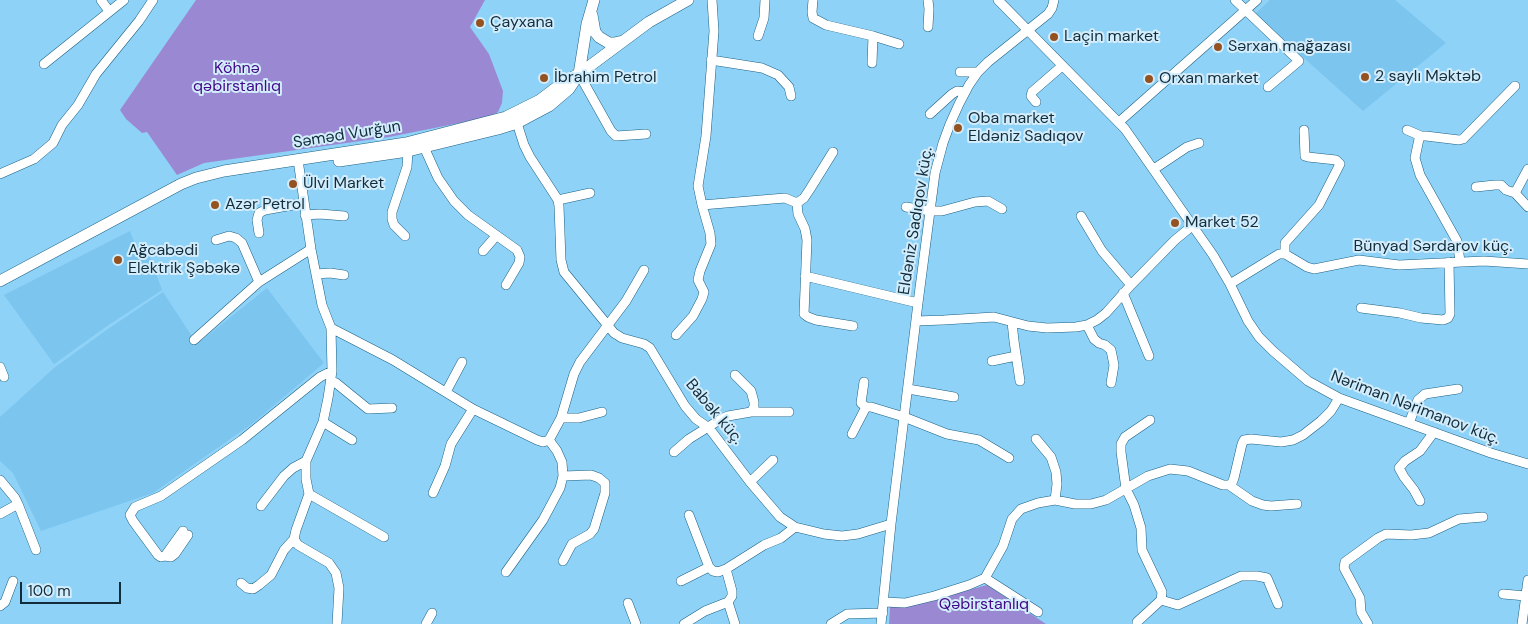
<!DOCTYPE html>
<html>
<head>
<meta charset="utf-8">
<style>
  body { margin:0 }
  #map { position:relative; width:1528px; height:624px; overflow:hidden; background:#8fd2f8; font-family:"DM Sans",sans-serif }
  canvas { display:block }
  .scale { position:absolute; left:20px; top:582px; width:101px; height:22px; box-sizing:border-box; border:2px solid #112c3b; border-top:0; padding-left:6px; font-size:15px; line-height:18px; white-space:nowrap; color:#112c3b; -webkit-text-stroke:4px #d3edfc; paint-order:stroke }
</style>
</head>
<body>
<div id="map">
<canvas width="1528" height="624"></canvas>
<div class="scale">100 m</div>
</div>
<script>
const ctx = document.querySelector('canvas').getContext('2d');
ctx.lineJoin = 'round';
function fill(path, color) { ctx.fillStyle = color; ctx.fill(path, 'evenodd'); }
const shape = rows => new Path2D(rows.map(r => 'M' + r).join(''));
function trace(path, color, width, dash) { ctx.strokeStyle = color; ctx.lineWidth = width; ctx.lineCap = dash ? 'butt' : 'round'; ctx.setLineDash(dash || []); ctx.stroke(path); }
function drawText(font, color, halo, rows, align = 'center') {
  ctx.font = font + ' "DM Sans",sans-serif'; ctx.lineWidth = 4; ctx.setLineDash([]); ctx.textBaseline = 'middle'; ctx.strokeStyle = halo; ctx.fillStyle = color; for (const [text, x, y, turn = 0] of rows) {
    ctx.save(); ctx.translate(x, y); ctx.rotate((+turn || 0) * Math.PI / 180); ctx.textAlign = isNaN(turn) ? turn : align; if (halo) ctx.strokeText(text, 0, 0); ctx.fillText(text, 0, 0); ctx.restore();
  }
}
fill(shape([
  [1270,0,1395,0,1446,43,1363,111,1255,14],
  [130,231,137,250,146,246,162,290,107,326,54,364,4,295],
  [267,288,324,363,253,423,153,493,41,531,13,473,0,461,0,417,54,368,108,329,163,292,197,344]
]), '#7bc5ee');
fill(shape([
  [196,0,485,0,470,27,489,54,503,91,502,103,498,112,490,117,389,137,204,163,177,175,147,132,142,133,126,119,120,110],
  [987,585,1046,624,889,624,890,607,912,605]
]), '#9a89d2');
const minor = shape([
  [101,0,109,11],
  [813,0,812,12,813,18,826,25,873,36,899,44],
  [928,0,929,9,928,27],
  [998,0,1125,129,1213,255,1230,284,1248,321,1259,337,1273,351,1308,381,1339,398,1491,453,1528,464],
  [1235,0,1299,61,1268,87],
  [758,36,764,18,765,0],
  [711,60,762,68,778,75,789,87,791,96],
  [872,63,873,36],
  [44,64,124,0],
  [960,72,978,72],
  [579,74,611,131,616,136,646,134],
  [1036,102,1031,96,1032,92,1062,66],
  [930,114,952,94,957,91,965,92],
  [1119,122,1257,0],
  [517,123,524,145,530,157,558,200,559,206,561,260,564,272,614,333,622,338,644,344,650,348,685,406,696,419,709,428,750,482,780,517,795,527,824,534,842,536,858,534,891,524],
  [1407,130,1421,136],
  [424,147,438,178,454,201,468,215,517,250,520,257,519,263,506,285],
  [298,160,311,249,322,305,331,328,393,360,473,409,537,440,543,442,549,440],
  [1154,169,1187,147,1199,143],
  [0,174,34,159,53,143,62,125,78,105,96,74,139,21,153,0],
  [1476,187,1495,185,1501,185,1506,190,1515,193,1528,207],
  [1515,193,1528,169],
  [558,200,590,193],
  [797,203,804,198,810,189,833,152],
  [702,205,785,198,797,203,798,214,805,229,807,240,804,314,808,317,816,320,853,326],
  [906,207,930,211,942,211,975,202,988,201,1002,209],
  [305,215,320,214,344,216],
  [1081,216,1102,251,1131,285],
  [259,233,257,220,259,213,265,210,304,203],
  [405,236,394,225,392,219,392,212,407,167,408,151],
  [216,240,229,236,236,238,242,243,259,282],
  [483,251,496,236],
  [1285,254,1285,243,1319,205,1340,164,1336,160,1308,157,1305,156,1304,130],
  [1460,261,1457,241,1420,175,1415,158,1419,139,1421,136,1426,136,1459,140,1463,139,1515,86],
  [316,274,330,273,344,275],
  [805,276,918,303],
  [1230,284,1279,254,1285,254,1307,267,1314,269,1359,260,1399,265,1484,261,1528,264],
  [1123,293,1149,356],
  [1361,308,1400,313,1421,318,1443,320,1448,318,1450,314,1449,262],
  [916,321,944,320,994,317,1028,326,1047,328,1076,327,1087,325,1097,320,1106,313,1131,285,1175,240,1192,226],
  [1012,322,1014,341,1020,381],
  [1087,325,1094,339,1099,343,1105,345,1111,350,1114,365,1111,383],
  [331,328,332,371,328,398,323,422,306,461,306,479,309,494,296,530,294,539,298,545,329,563,336,573,339,588,337,624],
  [676,335,693,316,702,299,704,292,698,280,700,271,711,244,710,233,702,205,698,186,706,136,714,31,712,0],
  [194,340,259,282,311,249],
  [992,361,1016,356],
  [0,367,4,377],
  [331,381,336,383,368,409,392,408],
  [864,382,861,403,866,407],
  [908,389,954,397],
  [446,392,462,362],
  [751,412,789,412],
  [561,418,579,418,602,412],
  [323,422,352,440],
  [1409,423,1418,400,1425,394,1458,389],
  [852,434,866,407,871,407,904,417,947,434,979,440,1009,458],
  [1036,439,1051,457,1056,472,1057,484,1055,500],
  [549,440,561,418,574,374,580,362,626,301,644,270],
  [674,452,689,439,721,419,728,416,751,412,754,407,754,402,751,391,735,375],
  [0,480,15,498,18,504,0,514],
  [750,482,773,460],
  [1229,485,1252,501,1263,505,1271,506,1297,504],
  [433,493,445,466,451,444,473,409],
  [309,494,384,537],
  [1420,501,1414,490,1404,477,1399,468,1405,461,1420,451,1434,432],
  [18,504,36,550],
  [261,506,284,476,293,468,306,461],
  [689,515,709,567,713,571,718,572,726,569,764,545,781,538,795,527],
  [183,531,165,556,161,557,158,555,133,521,130,515,135,507,161,496,242,440,320,377,332,371],
  [165,556,171,557,175,554,188,535],
  [563,561,572,544,590,534,594,529,605,493,605,483,599,478,591,475,563,476],
  [506,572,543,520,560,488,563,476,562,462,557,451,549,440],
  [985,578,1038,612],
  [681,581,709,567],
  [241,583,247,588,253,589,259,585,271,575,284,550,294,539],
  [1503,594,1526,596],
  [1161,600,1178,605,1241,576,1257,576,1267,578,1278,604],
  [728,602,735,624],
  [884,602,905,603,934,596,969,585,985,578,1003,546,1012,519,1021,509,1038,503,1055,500,1075,504,1091,504,1106,500,1148,476,1170,469,1188,471,1223,485,1229,485,1232,483,1234,478,1242,444,1244,440,1251,439,1281,442,1293,440,1303,435,1321,421,1331,411,1339,398],
  [628,603,636,624],
  [0,606,5,602,13,581],
  [426,624,432,613],
  [684,624,705,611,728,602,732,596,732,591,726,569],
  [831,624,847,614,883,613],
  [881,624,891,524,918,303,935,173,943,143,950,124,959,104,969,85,978,72,988,62,1048,14,1052,8,1054,0],
  [1137,624,1137,622,1161,600,1162,592,1142,550,1141,528,1134,505,1126,489,1121,452,1121,444,1125,437,1150,420],
  [1368,624,1361,612,1360,598,1344,568,1345,562,1378,538,1386,534,1411,535,1429,533,1459,519,1483,517],
  [1522,624,1528,580]
]);
const major = shape([
  [592,15,595,32,599,37,609,43,614,43,623,41],
  [339,161,408,151,498,129,517,123,549,106,569,89,579,74,587,24,594,0],
  [0,281,181,184,196,178,224,171,406,143,506,117,540,100,565,81,579,74,649,22,688,0]
]);
trace(minor, '#1b6183', 10);
trace(major, '#1b6183', 12);
trace(minor, '#fff', 9);
trace(major, '#fff', 11);
for (const [x, y, r, color] of [
  [480,23,5,"#945220"],
  [1054,37,5,"#945220"],
  [1218,47,5,"#945220"],
  [1365,77,5,"#945220"],
  [544,78,5,"#945220"],
  [1149,79,5,"#945220"],
  [958,128,5,"#945220"],
  [293,184,5,"#945220"],
  [215,205,5,"#945220"],
  [1175,223,5,"#945220"],
  [118,260,5,"#945220"]
]) { const dot = new Path2D(); dot.arc(x, y, r, 0, 2 * Math.PI); ctx.fillStyle = color; ctx.fill(dot); trace(dot, '#d3edfc', 2); }
drawText('16px', '#112c3b', '#d3edfc', [
  ["Çayxana",490,23],
  ["Laçin market",1064,37],
  ["Sərxan mağazası",1228,47],
  ["2 saylı Məktəb",1375,77],
  ["İbrahim Petrol",554,78],
  ["Orxan market",1159,79],
  ["Oba market",968,119],
  ["Eldəniz Sadıqov",968,137],
  ["Ülvi Market",303,184],
  ["Azər Petrol",225,205],
  ["Market 52",1185,223],
  ["Ağcabədi",128,251],
  ["Elektrik Şəbəkə",128,269]
], 'left');
drawText('16px', '#420888', '#d3edfc', [
  ["Köhnə",237,69],
  ["qəbirstanlıq",237,87],
  ["Qəbirstanlıq",984,605]
]);
drawText('16px', '#112c3b', '#d3edfc', [
  ["Səməd Vurğun",347,135,-9],
  ["Eldəniz Sadıqov küç.",916,221,-81],
  ["Bünyad Sərdarov küç.",1433,247],
  ["Nəriman Nərimanov küç.",1415,408,21],
  ["Babək küç.",714,412,50]
]);
</script>
</body>
</html>
